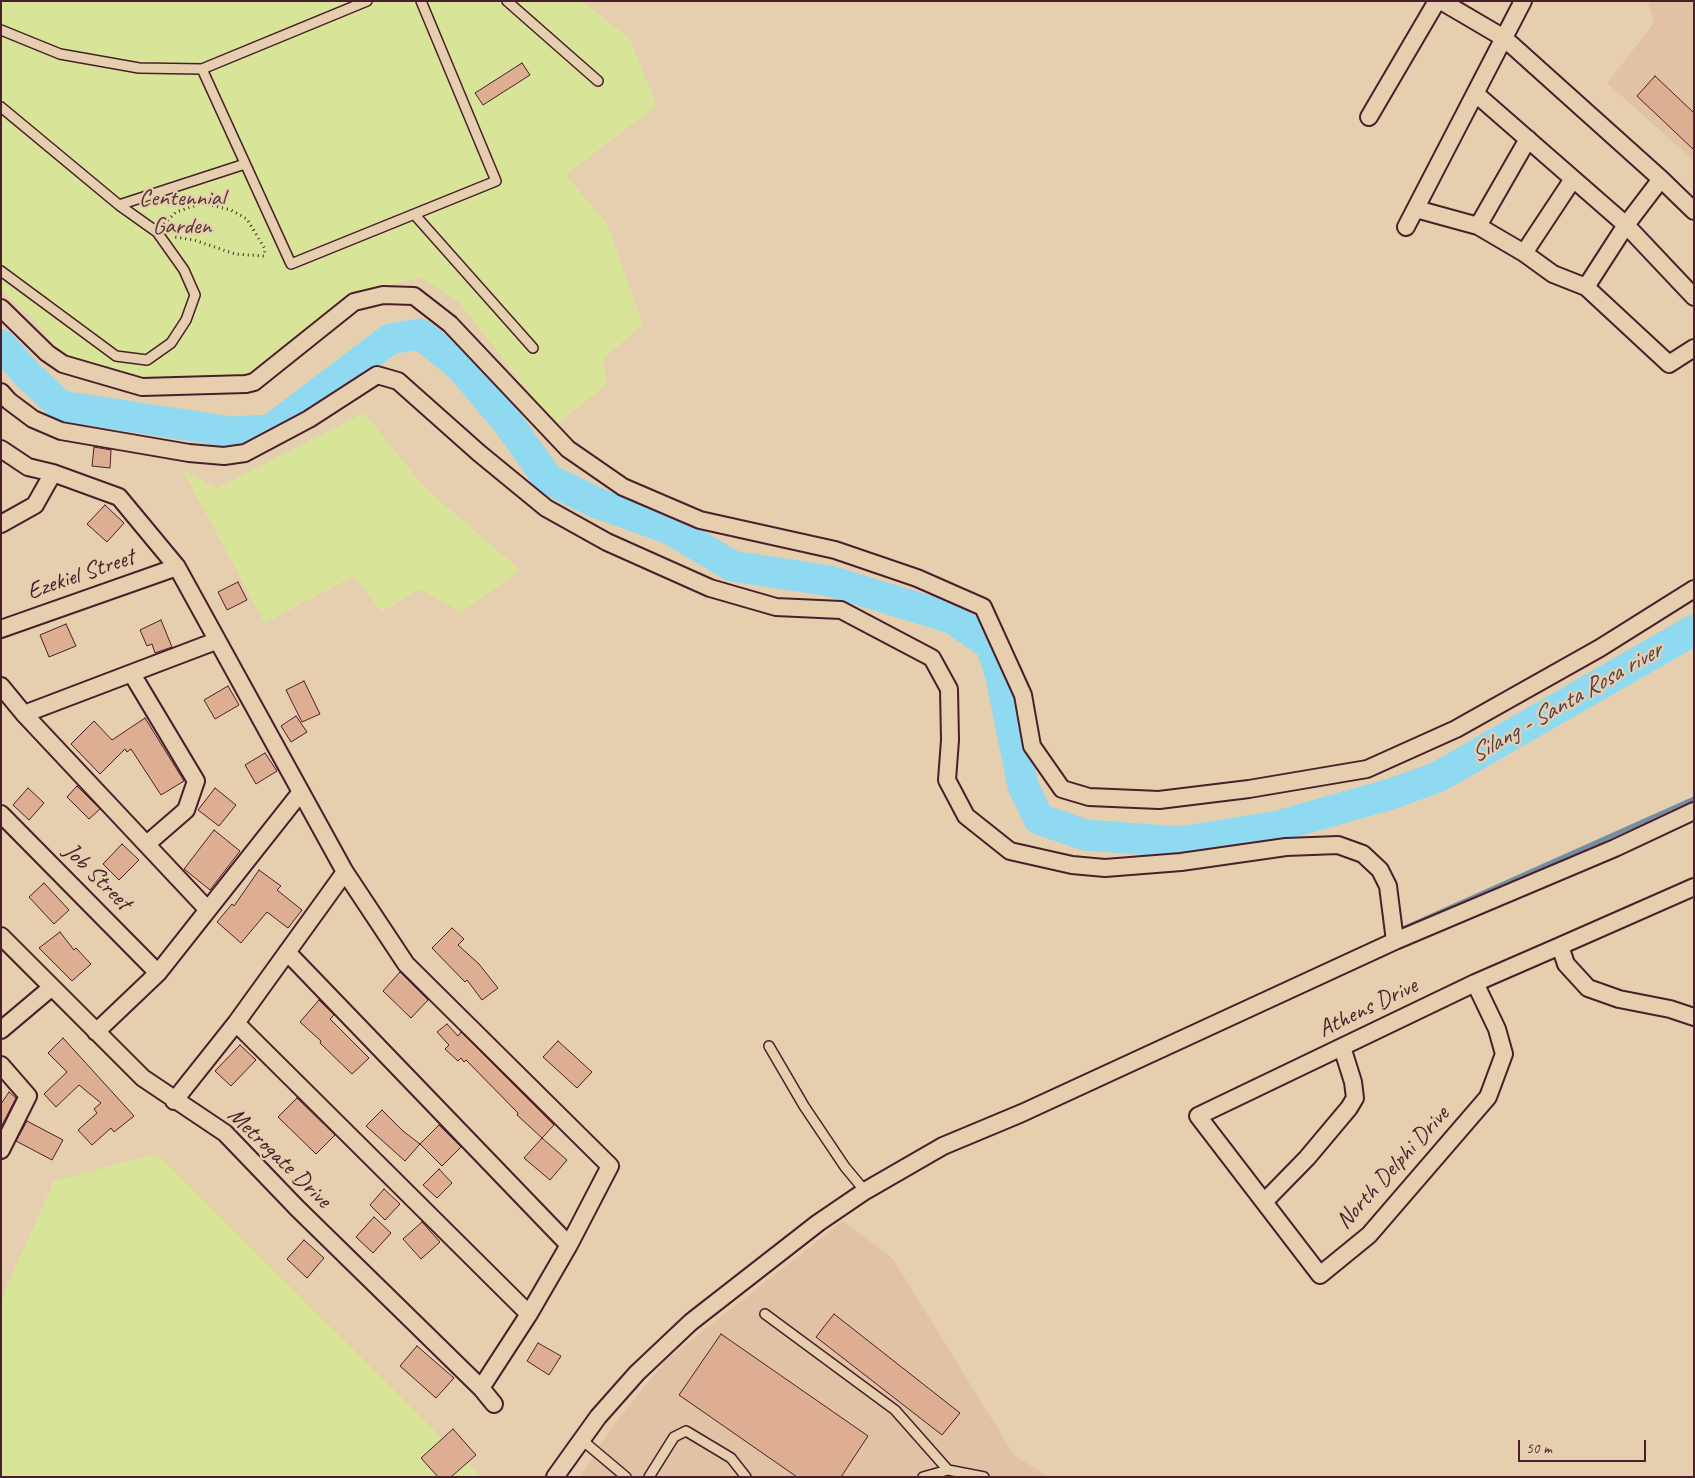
<!DOCTYPE html>
<html>
<head>
<meta charset="utf-8">
<style>
  body { margin:0 }
  #map { position:relative; width:1695px; height:1478px; overflow:hidden; background:#e6cfaf; font-family:Caveat,sans-serif }
  canvas { display:block }
  .frame { position:absolute; inset:0; border:2px solid #4a1f2b; pointer-events:none }
  .scale { position:absolute; left:1518px; top:1440px; width:128px; height:22px; box-sizing:border-box; border:2px solid #4a1f2b; border-top:0; padding-left:6px; font-size:15px; line-height:18px; white-space:nowrap; color:#4a1f2b; -webkit-text-stroke:4px #e6cfaf; paint-order:stroke }
</style>
</head>
<body>
<div id="map">
<canvas width="1695" height="1478"></canvas>
<div class="frame"></div>
<div class="scale">50 m</div>
</div>
<script>
const ctx = document.querySelector('canvas').getContext('2d');
ctx.lineJoin = 'round';
function fill(path, color) { ctx.fillStyle = color; ctx.fill(path, 'evenodd'); }
const shape = rows => new Path2D(rows.map(r => 'M' + r).join(''));
function trace(path, color, width, dash) { ctx.strokeStyle = color; ctx.lineWidth = width; ctx.lineCap = dash ? 'butt' : 'round'; ctx.setLineDash(dash || []); ctx.stroke(path); }
function drawText(font, color, halo, rows, align = 'center') {
  ctx.font = font + ' Caveat,sans-serif'; ctx.lineWidth = 4.5; ctx.setLineDash([]); ctx.textBaseline = 'middle'; ctx.strokeStyle = halo; ctx.fillStyle = color; for (const [text, x, y, turn = 0] of rows) {
    ctx.save(); ctx.translate(x, y); ctx.rotate((+turn || 0) * Math.PI / 180); ctx.textAlign = isNaN(turn) ? turn : align; if (halo) ctx.strokeText(text, 0, 0); ctx.fillText(text, 0, 0); ctx.restore();
  }
}
fill(shape([
  [1652,1,1694,1,1694,161,1607,83,1654,23,1649,5],
  [843,1221,893,1259,1014,1455,1049,1477,580,1477,612,1427,666,1360]
]), '#e1c2a4');
fill(shape([
  [1,1,582,1,629,38,657,105,566,175,607,224,643,324,603,359,607,384,555,426,459,302,420,277,351,296,254,374,141,382,61,353,32,317,1,291],
  [364,413,425,488,520,570,462,612,419,589,382,612,354,576,265,623,183,471,217,488],
  [157,1154,481,1477,1,1477,1,1300,54,1181]
]), '#d8e598');
trace(shape([
  [1396,932,1694,799]
]), '#748fa2', 5);
trace(shape([
  [1,345,28,375,61,406,232,432,270,430,390,339,420,334,460,366,509,424,548,479,597,503,670,529,732,566,830,581,951,618,991,645,1001,677,1023,786,1039,819,1085,835,1180,842,1278,826,1391,794,1438,777,1694,630]
]), '#90daf1', 31);
const building = shape([
  [522,63,530,75,483,105,475,93,522,63],
  [1655,76,1694,113,1694,150,1637,96,1655,76],
  [94,447,111,450,110,468,92,466,94,447],
  [105,505,124,523,107,542,87,524,105,505],
  [238,582,247,600,227,610,218,592,238,582],
  [161,620,172,647,155,653,152,644,147,646,140,630,161,620],
  [66,624,76,646,49,657,40,635,66,624],
  [304,681,320,714,302,722,286,690,304,681],
  [228,686,239,705,215,719,204,700,228,686],
  [296,716,307,732,291,742,281,726,296,716],
  [145,718,184,781,161,795,131,749,127,752,125,749,100,774,71,744,94,721,112,740,145,718],
  [265,753,277,771,256,784,245,765,265,753],
  [77,786,100,809,89,819,67,797,77,786],
  [28,788,44,803,29,820,13,805,28,788],
  [215,788,236,805,219,826,198,810,215,788],
  [214,830,240,851,210,890,184,869,214,830],
  [122,844,139,860,119,880,103,864,122,844],
  [259,870,281,886,277,890,302,910,288,928,267,912,241,943,217,922,232,904,234,906,259,870],
  [44,883,69,910,54,924,29,897,44,883],
  [452,928,464,939,458,945,479,964,498,988,482,1000,467,980,465,982,432,948,452,928],
  [60,932,74,950,76,948,91,964,72,981,39,948,60,932],
  [400,972,428,1000,411,1018,383,991,400,972],
  [319,1000,334,1015,330,1019,369,1058,352,1074,320,1043,321,1041,300,1022,319,1000],
  [447,1024,458,1036,461,1032,554,1125,542,1138,517,1115,518,1113,466,1060,464,1062,461,1058,458,1061,445,1049,449,1045,437,1032,447,1024],
  [63,1038,134,1116,114,1132,111,1128,92,1145,78,1130,97,1113,94,1109,101,1103,79,1085,56,1107,44,1094,67,1072,48,1053,63,1038],
  [558,1041,592,1072,577,1088,543,1057,558,1041],
  [240,1045,256,1060,231,1086,215,1071,240,1045],
  [9,1092,16,1098,1,1127,1,1104,9,1092],
  [297,1098,335,1135,316,1154,278,1117,297,1098],
  [382,1110,403,1131,420,1144,405,1161,366,1126,382,1110],
  [27,1121,63,1140,52,1160,16,1141,27,1121],
  [439,1125,461,1147,442,1166,420,1144,439,1125],
  [542,1138,567,1160,550,1180,524,1158,542,1138],
  [439,1169,452,1183,437,1198,423,1185,439,1169],
  [384,1189,400,1204,385,1220,370,1205,384,1189],
  [374,1217,391,1233,373,1253,356,1237,374,1217],
  [422,1222,440,1242,421,1259,403,1239,422,1222],
  [304,1240,324,1258,307,1278,287,1259,304,1240],
  [834,1314,960,1413,942,1435,816,1337,834,1314],
  [721,1334,868,1436,841,1477,797,1477,679,1395,721,1334],
  [538,1343,561,1356,549,1375,527,1361,538,1343],
  [417,1346,454,1378,436,1398,400,1366,417,1346],
  [453,1429,476,1455,451,1477,438,1477,421,1458,453,1429]
]);
fill(building, '#deae92');
trace(building, '#4a1f2b', 1);
const lane = shape([
  [367,1,202,69,291,264,496,181,421,1],
  [507,1,598,81],
  [1,30,60,54,139,68,202,69],
  [1,107,119,205,157,232,184,270,195,295,186,320,171,343,147,360,116,356,1,271],
  [119,205,245,164],
  [414,214,533,348],
  [769,1046,804,1106,845,1167,865,1191],
  [765,1314,895,1410,948,1470],
  [582,1440,626,1477],
  [649,1477,674,1437,686,1431,731,1458,746,1477],
  [923,1477,948,1470,984,1477]
]);
const street = shape([
  [1441,1,1504,38,1661,179,1626,225,1586,287],
  [1476,94,1626,225,1694,297],
  [1369,117,1437,1],
  [1661,179,1694,211],
  [1416,209,1478,226,1524,253,1553,274,1586,287,1669,364,1694,348],
  [1478,226,1528,139],
  [1406,227,1523,1],
  [1524,253,1573,179],
  [1,308,47,353,63,364,142,387,246,384,254,382,354,302,383,295,414,296,450,324,568,449,623,487,700,520,835,550,917,578,983,607,1023,695,1032,746,1062,789,1089,797,1159,800,1249,789,1367,769,1456,729,1600,648,1694,589],
  [1,392,9,401,33,419,61,431,189,453,224,456,245,453,309,419,377,375,398,381,479,453,546,508,607,542,710,588,776,607,841,610,932,658,949,689,950,740,947,780,966,816,1010,851,1072,865,1105,868,1181,862,1286,847,1338,845,1363,854,1380,870,1388,886,1395,941],
  [1,449,28,467,53,473],
  [1,524,35,505,53,473,119,497,177,567,345,872,406,964,610,1166,569,1245,529,1314,481,1388],
  [1,629,177,567],
  [132,674,196,781,186,810,148,843],
  [1,686,24,714,208,910],
  [24,714,216,641],
  [1,814,158,973],
  [1694,887,1560,946,1566,964,1588,988,1619,999,1670,1009,1694,1017],
  [1,936,143,1078,225,1133,297,1208,481,1388,494,1404],
  [287,952,569,1245],
  [1475,983,1497,1029,1504,1054,1488,1097,1369,1235,1320,1275,1198,1116,1475,983,1560,946],
  [236,1023,529,1314],
  [1,1030,52,987],
  [96,1032,158,973,301,792],
  [1,1065,28,1096,1,1150],
  [174,1101,236,1023,345,872],
  [1264,1202,1307,1158,1349,1108,1355,1098,1353,1082,1342,1047],
  [555,1477,598,1417,637,1373,691,1322,818,1223,865,1191,943,1146,1022,1113,1395,941,1615,848,1694,811]
]);
trace(lane, '#4a1f2b', 12);
trace(street, '#4a1f2b', 20);
trace(shape([
  [164,224,176,212,203,203,231,210,247,219,265,249,264,256,235,254,194,240,175,237]
]), '#4a1f2b', 3, [1, 4]);
trace(lane, '#e6cfaf', 9);
trace(street, '#e6cfaf', 16);
drawText('24px', '#583336', '#e6cfaf', [
  ["Centennial",182,199],
  ["Garden",182,227]
]);
drawText('24px', '#4a1f2b', '#e6cfaf', [
  ["Ezekiel Street",81,575,-19],
  ["Job Street",97,877,45],
  ["Athens Drive",1368,1008,-26],
  ["Metrogate Drive",279,1158,44],
  ["North Delphi Drive",1393,1168,-48]
]);
drawText('italic 25px', '#543b49', '#e6cfaf', [
  ["Silang - Santa Rosa river",1566,703,-30]
]);
</script>
</body>
</html>
